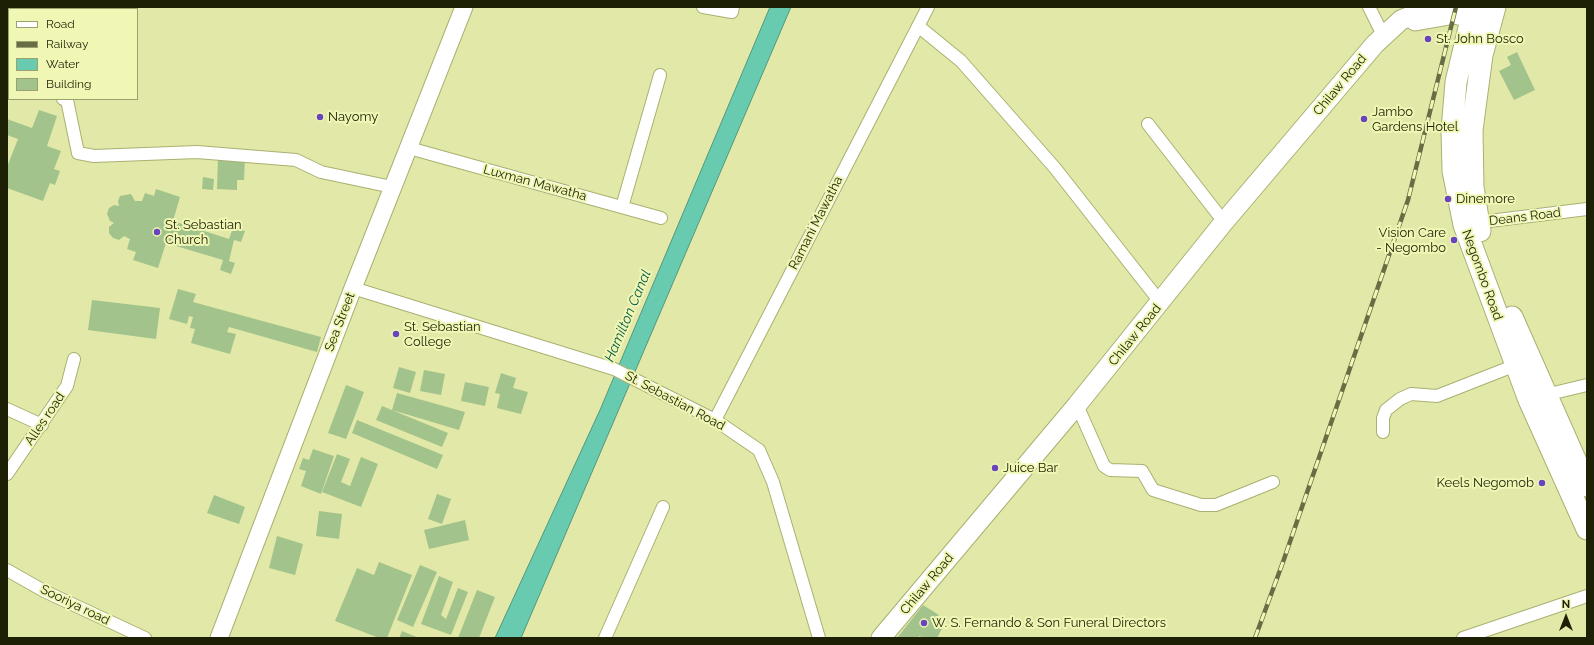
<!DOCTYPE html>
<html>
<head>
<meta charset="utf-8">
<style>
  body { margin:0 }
  #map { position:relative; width:1594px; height:645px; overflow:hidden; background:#e2e9a8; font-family:Raleway,sans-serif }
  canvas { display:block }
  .frame { position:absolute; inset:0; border:8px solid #1e2006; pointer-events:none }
  .legend { position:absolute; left:8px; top:8px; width:130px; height:92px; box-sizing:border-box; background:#f0f7b5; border:1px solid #9ca16f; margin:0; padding:5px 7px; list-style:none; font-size:12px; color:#1e2006 }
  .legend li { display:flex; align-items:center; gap:8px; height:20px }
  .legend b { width:20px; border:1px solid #9ca16f }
  .north { position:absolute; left:1546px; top:597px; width:40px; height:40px; -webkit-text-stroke:3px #f0f7b5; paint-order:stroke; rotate:0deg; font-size:11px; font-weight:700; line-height:16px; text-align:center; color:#1e2006 }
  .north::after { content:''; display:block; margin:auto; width:14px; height:18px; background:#1e2006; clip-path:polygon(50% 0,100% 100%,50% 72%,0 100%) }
</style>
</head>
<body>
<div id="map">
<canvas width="1594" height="645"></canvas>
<div class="frame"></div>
<ul class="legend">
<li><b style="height:5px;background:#fff"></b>Road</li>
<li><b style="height:5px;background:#696d44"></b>Railway</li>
<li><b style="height:11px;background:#68caaf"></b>Water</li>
<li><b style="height:11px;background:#a2c38b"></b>Building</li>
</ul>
<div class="north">N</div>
</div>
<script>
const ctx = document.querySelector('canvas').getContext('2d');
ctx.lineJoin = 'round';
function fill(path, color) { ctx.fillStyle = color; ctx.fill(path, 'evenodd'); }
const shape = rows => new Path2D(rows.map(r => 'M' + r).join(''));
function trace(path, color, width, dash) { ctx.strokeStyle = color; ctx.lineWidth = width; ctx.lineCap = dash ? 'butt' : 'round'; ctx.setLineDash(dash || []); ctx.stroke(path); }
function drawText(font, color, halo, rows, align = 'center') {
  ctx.font = font + ' Raleway,sans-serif'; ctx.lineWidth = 4; ctx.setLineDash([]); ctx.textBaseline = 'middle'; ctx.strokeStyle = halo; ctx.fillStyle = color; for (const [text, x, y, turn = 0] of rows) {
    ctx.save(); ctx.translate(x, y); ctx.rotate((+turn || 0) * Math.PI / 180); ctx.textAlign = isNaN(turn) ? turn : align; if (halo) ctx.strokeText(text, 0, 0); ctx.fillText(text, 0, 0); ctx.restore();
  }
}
const water = shape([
  [770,7,791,7,521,638,495,638,600,410,770,7]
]);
fill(water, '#68caaf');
trace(water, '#52977c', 1);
fill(shape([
  [72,7,88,7,93,9,72,9],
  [110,7,121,7,120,9],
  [1517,52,1535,90,1514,100,1499,71,1511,65,1507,57],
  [7,57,9,58,9,73,7,73],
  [39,110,57,116,47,146,61,151,54,169,60,171,55,185,50,183,43,201,7,188,7,167,18,139,7,135,7,119,32,128],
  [218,156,245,158,244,180,237,180,237,190,217,189],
  [203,177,214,179,213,190,202,189],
  [156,189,180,197,173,221,229,239,233,228,245,231,241,242,234,240,229,261,235,263,231,274,220,270,223,260,166,243,158,268,133,260,136,252,127,249,130,239,124,236,119,240,113,238,109,233,109,227,114,223,110,221,107,214,109,208,114,205,119,206,118,201,120,196,131,194,135,201,142,201,145,193,154,196],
  [178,289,196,294,193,302,321,337,317,352,229,327,227,332,236,334,230,354,191,343,195,329,190,328,193,317,189,316,187,324,169,319],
  [92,300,160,308,156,339,88,330],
  [399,367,416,372,410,393,393,388],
  [424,370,445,374,441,395,420,391],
  [501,373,516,378,513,388,528,392,521,414,497,408,500,394,495,393],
  [465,382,489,387,485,406,461,401],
  [346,385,364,392,346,439,328,433],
  [397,393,465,412,459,430,392,410],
  [382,406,448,433,442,447,376,420],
  [357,420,443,455,437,469,352,433],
  [313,449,334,456,321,494,301,486,306,471,299,469,303,458,309,460],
  [337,454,350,459,341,482,350,486,361,457,378,464,361,507,322,492],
  [437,494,451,499,442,524,428,519],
  [214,495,245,507,239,524,207,513],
  [319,511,342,514,339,539,316,536],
  [465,520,469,540,429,549,424,530],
  [277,536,303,544,295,575,269,568],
  [379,562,412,575,387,638,379,638,335,621,357,568,374,575],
  [420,565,437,572,413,627,397,620],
  [439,576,453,582,441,615,446,619,458,588,468,592,451,635,421,624],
  [477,590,495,597,479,638,458,638],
  [923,605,939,615,935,621,944,625,937,638,924,638,919,636,918,638,897,638],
  [402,631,419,638,399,638]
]), '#a2c38b');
const street = shape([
  [703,7,732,12,733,7],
  [1369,7,1383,35],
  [918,26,961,61,1055,168,1161,303],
  [7,88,9,87],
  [63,99,67,100,78,153,94,156,197,152,296,160,321,172,392,187],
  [1148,124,1224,222],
  [409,148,661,218],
  [622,207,660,75],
  [1473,223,1587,209],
  [353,288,614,369,715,420,759,450,773,482,819,638],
  [1541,396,1587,385],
  [1077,405,1104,466,1110,470,1142,471,1153,490,1201,505,1216,505,1273,482],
  [7,409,42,425],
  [715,420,928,7],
  [1383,432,1383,418,1386,410,1400,399,1411,394,1437,396,1516,365],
  [7,474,67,386,74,359],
  [7,570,44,591,145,638],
  [605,638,663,507],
  [1463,638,1587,596]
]);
const secondary = shape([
  [219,638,353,288,464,7]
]);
const primary = shape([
  [1415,21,1455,14,1486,22],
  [881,638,1077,405,1224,222,1375,44,1401,20,1431,7]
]);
const highway = shape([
  [1474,7,1456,82,1452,130,1453,171,1464,225,1529,400,1587,529],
  [1480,231,1473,187,1472,130,1482,55,1495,7],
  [1512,317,1587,486]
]);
trace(street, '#aab071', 14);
trace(secondary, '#aab071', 19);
trace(primary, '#aab071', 21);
trace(highway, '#aab071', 23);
trace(street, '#fff', 12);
trace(secondary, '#fff', 17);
trace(primary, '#fff', 19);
trace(highway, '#fff', 21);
const rail = shape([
  [1255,638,1283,562,1408,200,1456,7]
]);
trace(rail, '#696d44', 4.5);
trace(rail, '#f0f7b5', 3, [9]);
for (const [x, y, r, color] of [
  [1428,39,4,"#6a44bc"],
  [320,117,4,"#6a44bc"],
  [1364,119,4,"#6a44bc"],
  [1448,199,4,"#6a44bc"],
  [157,232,4,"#6a44bc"],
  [1454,240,4,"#6a44bc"],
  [396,334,4,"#6a44bc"],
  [995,468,4,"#6a44bc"],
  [1542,483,4,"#6a44bc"],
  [924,623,4,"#6a44bc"]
]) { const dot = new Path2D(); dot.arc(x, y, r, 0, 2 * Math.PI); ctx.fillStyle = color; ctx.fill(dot); trace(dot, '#f0f7b5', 1.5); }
drawText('13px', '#1e2006', '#f0f7b5', [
  ["St. John Bosco",1436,39],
  ["Jambo",1372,112],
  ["Gardens Hotel",1372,127],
  ["Nayomy",328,117],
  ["Dinemore",1456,199],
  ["St. Sebastian",165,225],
  ["Church",165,240],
  ["Vision Care",1446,233,"right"],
  ["- Negombo",1446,248,"right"],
  ["St. Sebastian",404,327],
  ["College",404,342],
  ["Juice Bar",1003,468],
  ["Keels Negomob",1534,483,"right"],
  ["W. S. Fernando & Son Funeral Directors",932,623]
], 'left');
drawText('13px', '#1e2006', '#f0f7b5', [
  ["Chilaw Road",1340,85,-50],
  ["Luxman Mawatha",535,183,15],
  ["Deans Road",1525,217,-7],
  ["Ramani Mawatha",816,223,-63],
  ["Negombo Road",1482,275,70],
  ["Sea Street",340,322,-69],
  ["Chilaw Road",1135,335,-51],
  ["St. Sebastian Road",675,401,28],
  ["Alles road",45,419,-56],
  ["Chilaw Road",927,584,-50],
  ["Sooriya road",75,605,26]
]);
drawText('italic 14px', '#065b4a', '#f0f7b5', [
  ["Hamilton Canal",628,316,-67]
]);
</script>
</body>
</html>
